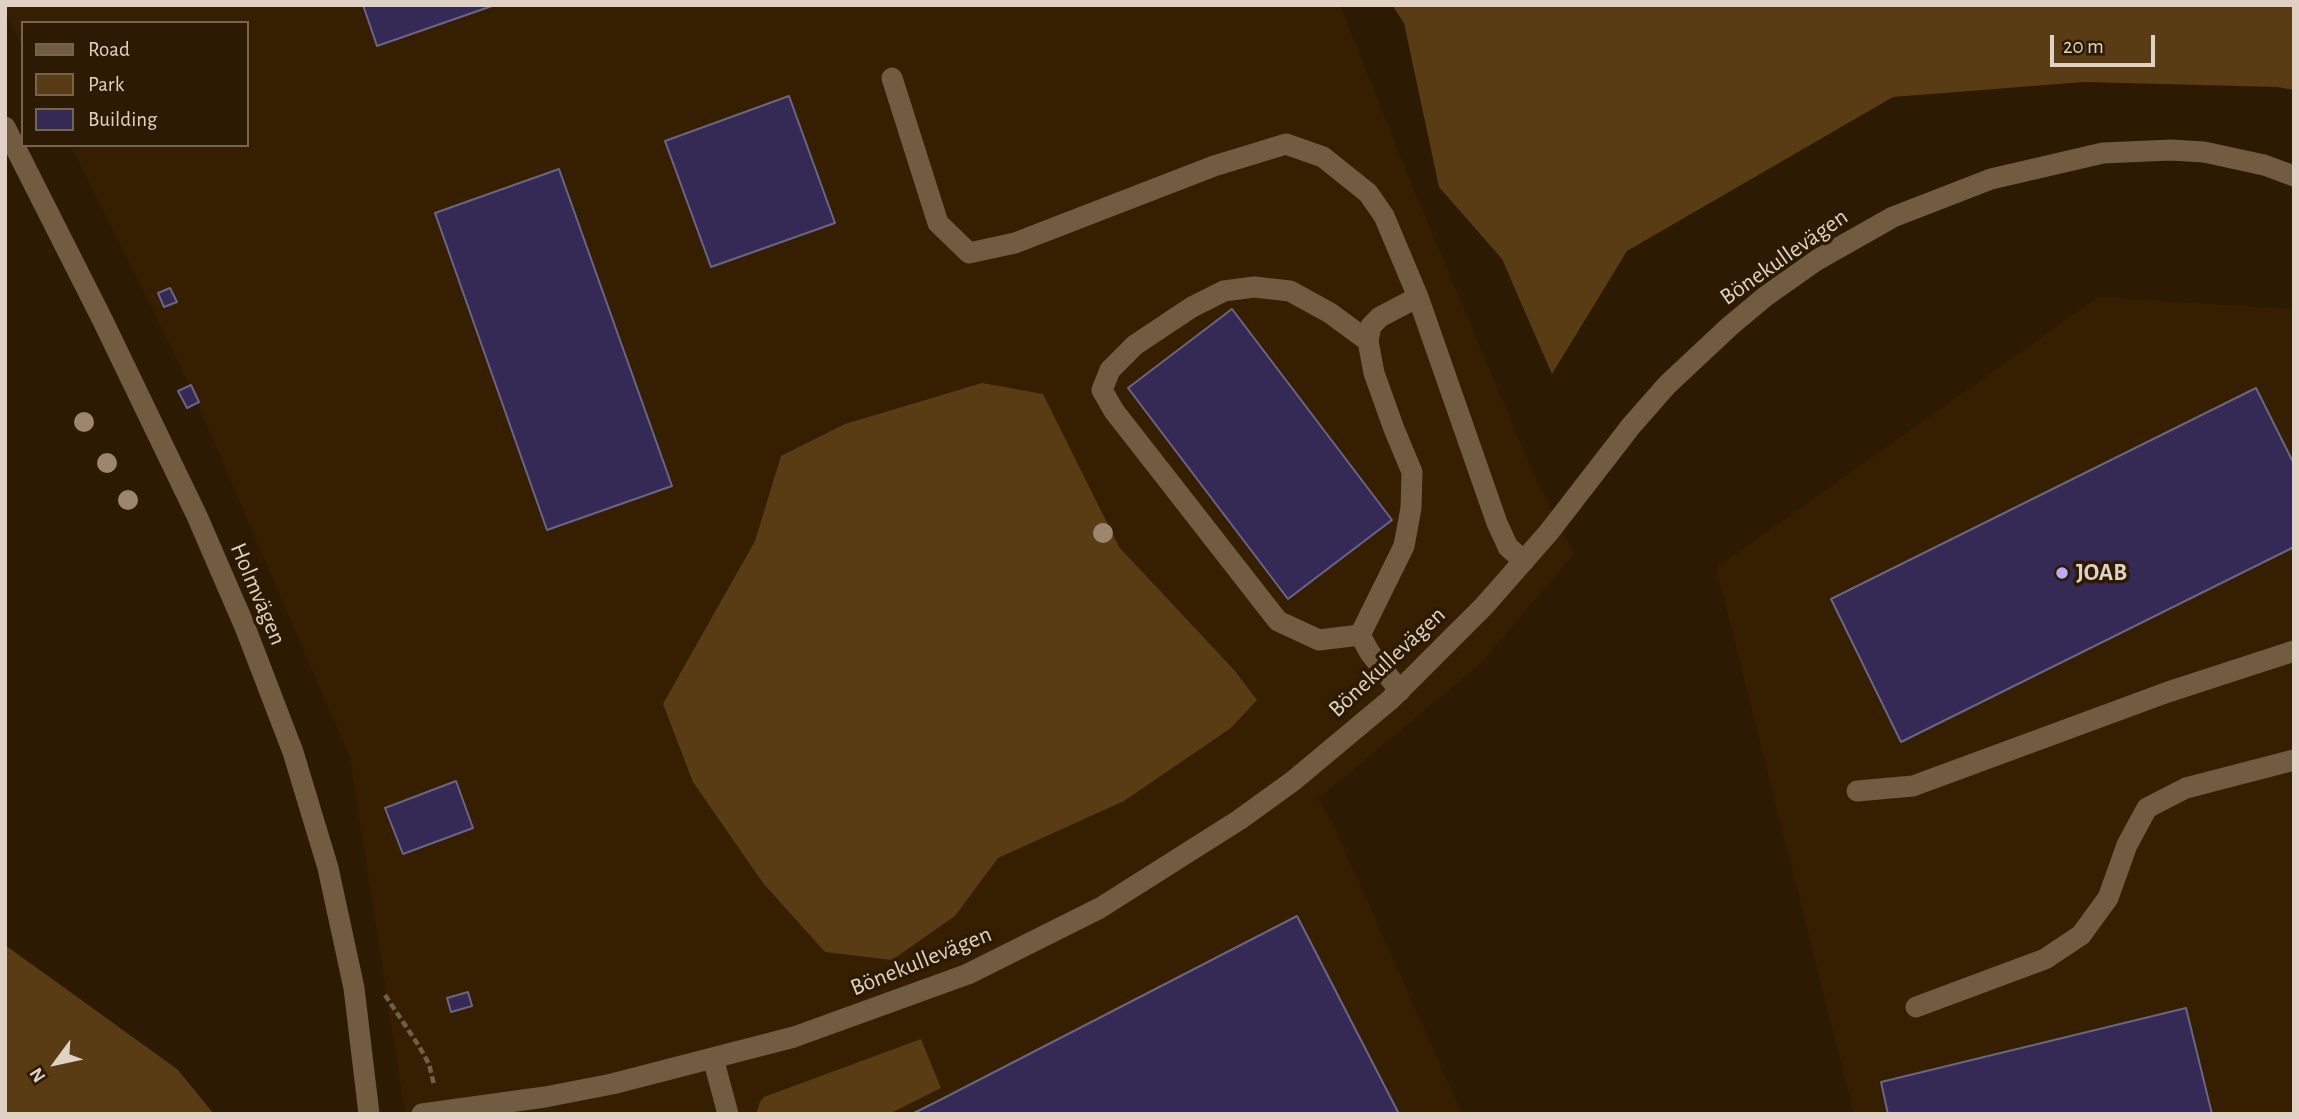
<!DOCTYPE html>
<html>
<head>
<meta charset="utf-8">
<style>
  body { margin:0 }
  #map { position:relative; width:2299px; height:1119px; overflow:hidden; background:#2c1a02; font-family:"Alegreya Sans",sans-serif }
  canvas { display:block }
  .frame { position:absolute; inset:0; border:7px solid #dfd2c4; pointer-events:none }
  .legend { position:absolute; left:21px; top:21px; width:228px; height:126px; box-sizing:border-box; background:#2c1a02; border:2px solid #746450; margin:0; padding:9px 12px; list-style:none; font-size:21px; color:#dfd2c4 }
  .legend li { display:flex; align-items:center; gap:14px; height:35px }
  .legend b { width:35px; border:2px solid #746450 }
  .north { position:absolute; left:21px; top:1028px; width:70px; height:70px; -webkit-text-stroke:5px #2c1a02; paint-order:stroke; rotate:237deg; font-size:19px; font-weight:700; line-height:28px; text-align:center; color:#dfd2c4 }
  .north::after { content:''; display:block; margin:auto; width:24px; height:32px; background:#dfd2c4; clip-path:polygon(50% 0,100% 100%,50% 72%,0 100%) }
  .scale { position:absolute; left:2050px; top:35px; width:105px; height:32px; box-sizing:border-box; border:4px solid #dfd2c4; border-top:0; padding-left:9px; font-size:21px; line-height:24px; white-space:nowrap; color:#dfd2c4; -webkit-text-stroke:5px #2c1a02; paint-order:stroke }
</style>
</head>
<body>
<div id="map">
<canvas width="2299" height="1119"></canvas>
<div class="frame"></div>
<ul class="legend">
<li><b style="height:9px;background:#715b41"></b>Road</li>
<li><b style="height:19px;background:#593c14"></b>Park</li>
<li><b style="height:19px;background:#352956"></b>Building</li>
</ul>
<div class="north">N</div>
<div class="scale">20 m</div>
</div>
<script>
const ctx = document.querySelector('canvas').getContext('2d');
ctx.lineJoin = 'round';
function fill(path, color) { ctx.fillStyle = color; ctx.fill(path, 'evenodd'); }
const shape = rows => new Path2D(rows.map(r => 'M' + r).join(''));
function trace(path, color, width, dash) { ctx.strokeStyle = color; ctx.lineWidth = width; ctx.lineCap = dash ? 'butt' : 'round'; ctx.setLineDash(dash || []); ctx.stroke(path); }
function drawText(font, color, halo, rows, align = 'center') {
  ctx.font = font + ' "Alegreya Sans",sans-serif'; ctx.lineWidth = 7; ctx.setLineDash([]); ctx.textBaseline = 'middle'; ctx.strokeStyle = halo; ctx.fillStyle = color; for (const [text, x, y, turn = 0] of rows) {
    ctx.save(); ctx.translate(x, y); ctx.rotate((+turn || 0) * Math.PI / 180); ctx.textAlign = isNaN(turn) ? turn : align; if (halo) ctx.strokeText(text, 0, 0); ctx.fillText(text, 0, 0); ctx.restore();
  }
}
fill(shape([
  [5,5,1340,5,1409,178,1533,473,1574,554,1480,664,1318,799,1332,822,1462,1114,405,1114,350,758,190,386,71,145,247,145,247,23,23,23,23,48,5,12],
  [2098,297,2294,309,2294,1114,1854,1114,1716,568]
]), '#361f00');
fill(shape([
  [1392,5,2294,5,2294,90,2277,87,2084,82,1893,97,1627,251,1552,374,1502,259,1439,187,1404,23],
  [982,383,1043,394,1119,547,1235,671,1257,700,1231,728,1124,801,998,858,955,916,892,960,825,952,763,883,693,782,663,704,755,541,781,456,845,424],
  [5,945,177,1069,214,1114,5,1114],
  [921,1039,941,1088,889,1114,756,1114,760,1102,764,1097]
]), '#593c14');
const building = shape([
  [363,5,495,5,377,46,363,5],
  [789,96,835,223,711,267,665,141,789,96],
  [559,169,672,486,547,530,435,213,559,169],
  [170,288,177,302,164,307,158,293,170,288],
  [1232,309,1392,520,1288,599,1128,388,1232,309],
  [191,385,199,402,187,408,178,391,191,385],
  [2256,388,2294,464,2294,547,1901,742,1831,599,2256,388],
  [456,781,473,828,403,854,385,808,456,781],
  [1297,916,1399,1114,912,1114,940,1100,1297,916],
  [468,992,472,1006,451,1012,447,998,468,992],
  [2186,1008,2212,1114,1888,1114,1881,1082,2186,1008]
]);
fill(building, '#352956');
trace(building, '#6b6584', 2);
trace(shape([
  [385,995,419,1046,429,1064,434,1085]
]), '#6f5f4a', 4.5, [7, 3.5]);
trace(shape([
  [892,78,938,223,969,253,1015,243,1214,166,1286,144,1323,157,1368,193,1384,216,1418,297,1497,523,1508,547,1524,561],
  [5,127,102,319,197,516,245,627,293,752,328,868,354,988,369,1114],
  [1360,635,1319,640,1278,621,1114,411,1102,390,1110,370,1135,345,1192,307,1224,291,1254,287,1290,291,1330,313,1368,341],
  [1400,691,1370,653,1360,635,1404,546,1411,508,1412,472,1394,429,1374,373,1368,341,1371,326,1380,317,1418,297],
  [1857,791,1913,786,2168,692,2294,651],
  [1916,1007,2045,959,2081,935,2108,898,2127,845,2147,808,2186,788,2294,760],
  [713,1058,728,1114],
  [422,1114,545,1097,612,1084,794,1037,968,974,1100,908,1239,820,1293,781,1390,700,1485,605,1549,532,1631,426,1667,385,1730,326,1766,296,1817,260,1893,217,1991,179,2103,153,2171,150,2204,152,2264,165,2294,176]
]), '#715b41', 21);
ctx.fillStyle = '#9c876e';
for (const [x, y] of [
  [84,422],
  [107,463],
  [128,500],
  [1103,533]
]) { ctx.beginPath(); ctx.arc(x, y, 10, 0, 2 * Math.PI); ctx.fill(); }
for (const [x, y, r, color] of [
  [2062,573,7,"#bbaaf6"]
]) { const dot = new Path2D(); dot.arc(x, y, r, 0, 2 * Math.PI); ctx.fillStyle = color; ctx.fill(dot); trace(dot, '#2c1a02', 2.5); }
drawText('24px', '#dfd2c4', '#2c1a02', [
  ["Bönekullevägen",1784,257,-35],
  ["Holmvägen",258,594,67],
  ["Bönekullevägen",1387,662,-43],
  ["Bönekullevägen",921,961,-22]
]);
drawText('bold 24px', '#dfd2c4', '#2c1a02', [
  ["JOAB",2076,573]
], 'left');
</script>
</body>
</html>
